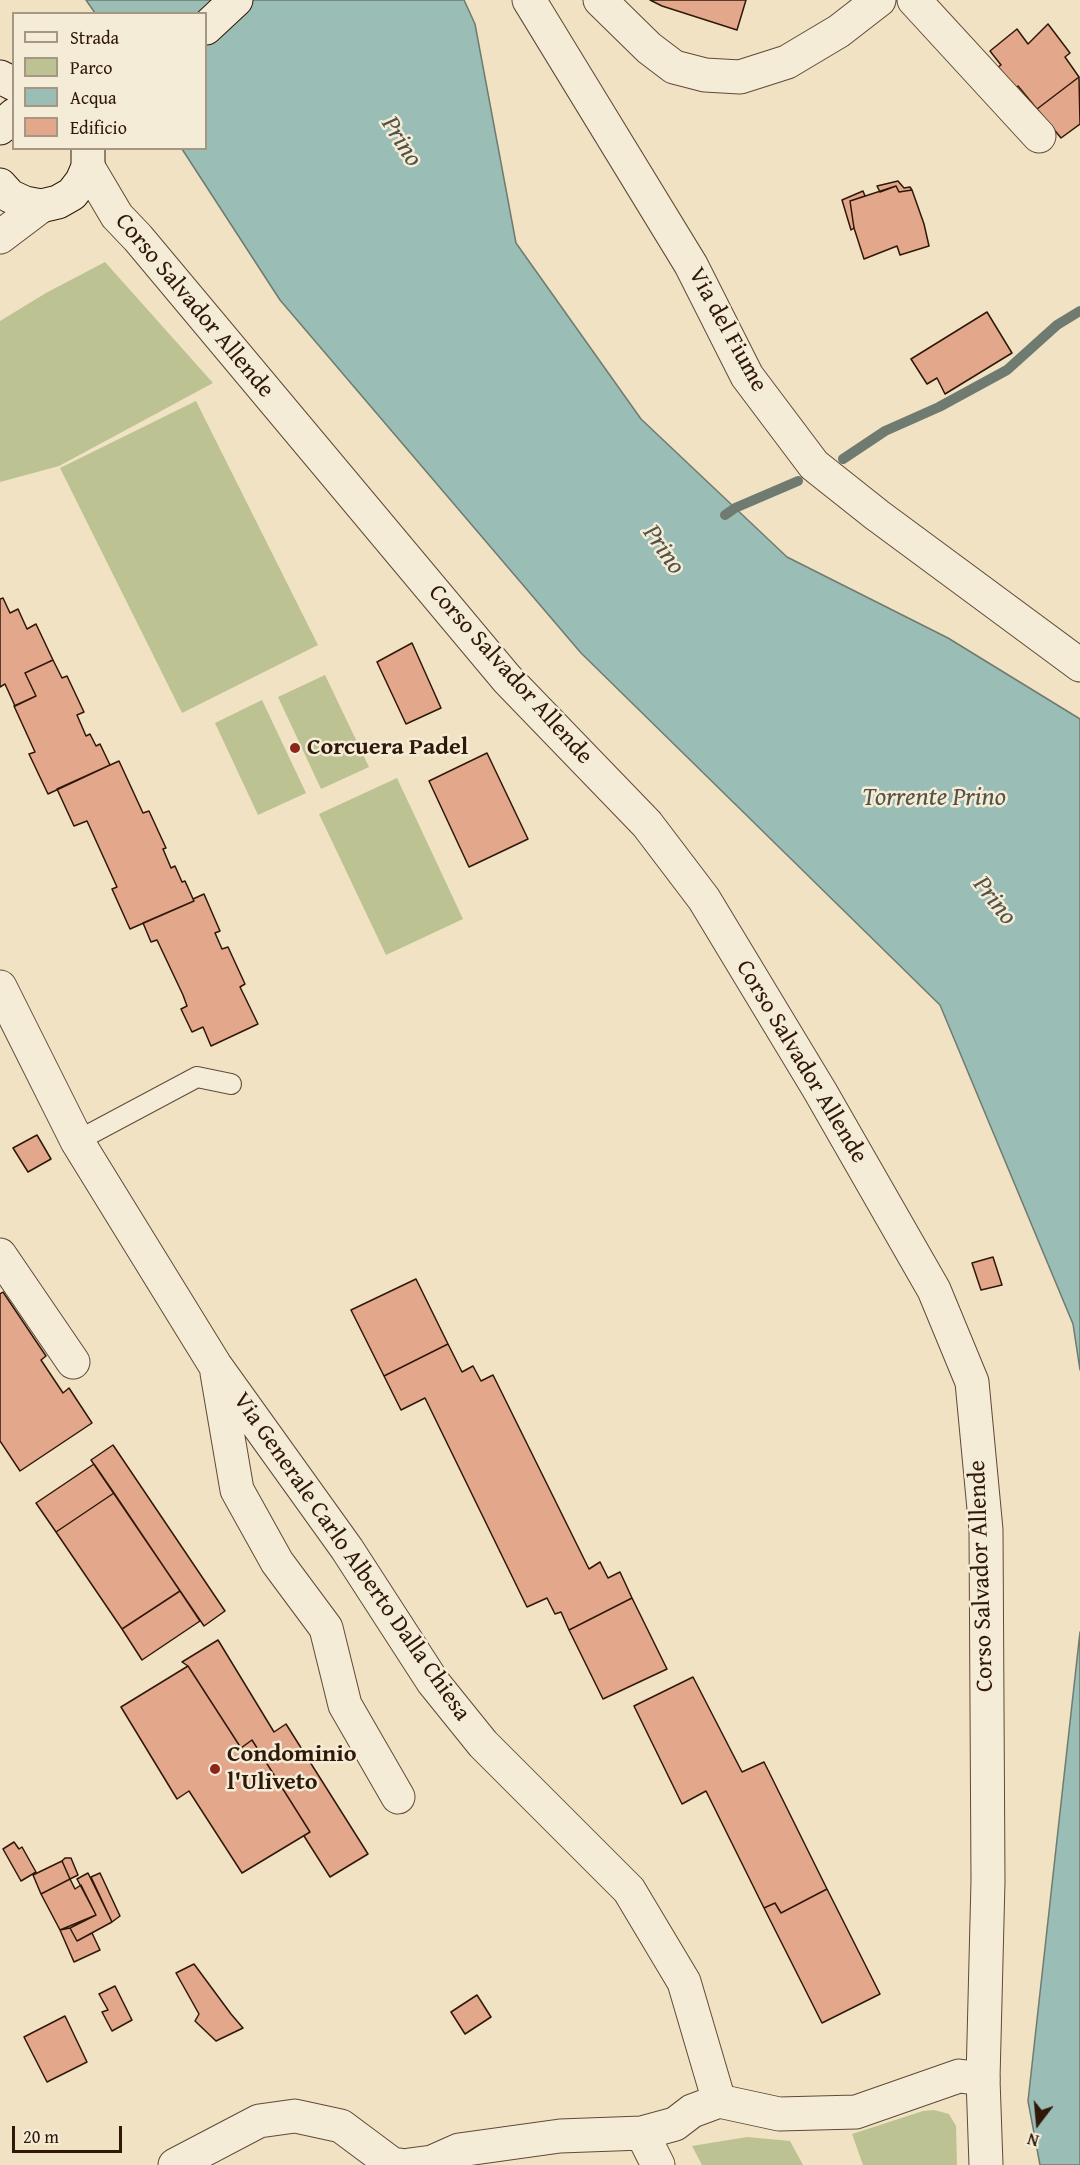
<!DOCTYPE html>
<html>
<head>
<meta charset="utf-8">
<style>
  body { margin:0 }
  #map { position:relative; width:1080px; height:2165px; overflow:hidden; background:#f0e2c3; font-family:"Gentium Book Plus",serif }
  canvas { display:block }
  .legend { position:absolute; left:12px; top:12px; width:195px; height:138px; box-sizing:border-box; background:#f5ecd8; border:2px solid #a69785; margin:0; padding:8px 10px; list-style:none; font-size:18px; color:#2f1808 }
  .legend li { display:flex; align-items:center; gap:12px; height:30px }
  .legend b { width:30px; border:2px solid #a69785 }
  .north { position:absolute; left:1008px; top:2093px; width:60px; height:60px; -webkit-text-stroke:4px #f5ecd8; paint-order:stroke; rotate:196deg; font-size:16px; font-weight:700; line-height:24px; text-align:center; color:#2f1808 }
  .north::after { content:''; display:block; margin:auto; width:21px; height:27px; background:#2f1808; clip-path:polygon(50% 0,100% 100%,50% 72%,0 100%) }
  .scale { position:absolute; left:12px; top:2126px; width:110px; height:27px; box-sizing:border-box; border:3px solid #2f1808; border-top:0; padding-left:8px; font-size:18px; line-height:21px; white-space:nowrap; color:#2f1808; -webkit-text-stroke:4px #f5ecd8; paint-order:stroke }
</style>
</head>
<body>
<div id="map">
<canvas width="1080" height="2165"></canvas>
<ul class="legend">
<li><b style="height:8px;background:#f5ecd8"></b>Strada</li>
<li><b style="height:16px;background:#bcc292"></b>Parco</li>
<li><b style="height:16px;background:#9abdb5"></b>Acqua</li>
<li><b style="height:16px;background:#e3a78c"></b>Edificio</li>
</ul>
<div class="north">N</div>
<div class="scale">20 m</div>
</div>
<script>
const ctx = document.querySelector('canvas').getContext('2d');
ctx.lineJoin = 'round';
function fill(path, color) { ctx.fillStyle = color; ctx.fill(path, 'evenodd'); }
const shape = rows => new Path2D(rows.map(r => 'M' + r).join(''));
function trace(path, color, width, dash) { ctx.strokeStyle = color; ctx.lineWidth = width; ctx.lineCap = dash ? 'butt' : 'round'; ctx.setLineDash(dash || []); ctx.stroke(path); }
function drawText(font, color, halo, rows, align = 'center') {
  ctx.font = font + ' "Gentium Book Plus",serif'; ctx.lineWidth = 5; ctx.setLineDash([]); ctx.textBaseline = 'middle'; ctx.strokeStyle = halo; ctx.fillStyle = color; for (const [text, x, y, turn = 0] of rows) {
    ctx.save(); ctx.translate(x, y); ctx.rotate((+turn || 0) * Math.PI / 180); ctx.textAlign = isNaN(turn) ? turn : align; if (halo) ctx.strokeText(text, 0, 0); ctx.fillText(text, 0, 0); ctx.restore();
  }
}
fill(shape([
  [105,262,213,383,59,466,0,482,0,321,46,293],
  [196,401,318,645,182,713,60,468],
  [325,675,369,767,321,789,278,697],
  [262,700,306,793,258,815,215,723],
  [397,778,463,919,386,955,319,814],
  [934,2110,949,2114,956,2126,957,2165,863,2165,852,2134,923,2111],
  [747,2137,790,2141,803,2165,702,2165,692,2146]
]), '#bcc292');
const water = shape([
  [86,0,464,0,475,24,516,243,641,419,787,557,948,638,1080,719,1080,1370,1073,1324,940,1005,581,653,280,300,182,149,206,148,206,14,95,13,86,0],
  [1080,1632,1080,2165,1040,2165,1028,2101,1080,1632]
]);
fill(water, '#9abdb5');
trace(water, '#6f7b70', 1.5);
trace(shape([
  [843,459,885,431,939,407,1007,370,1057,325,1080,311],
  [725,515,735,508,798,481]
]), '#6f7b70', 10);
const building = shape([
  [650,0,746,0,737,30,662,6,650,0],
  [1048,24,1070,53,1065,57,1079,77,1037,109,1018,86,1012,90,995,69,1001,65,990,51,1017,29,1028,44,1048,24],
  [1079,77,1080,124,1061,138,1037,109,1079,77],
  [898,181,904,188,910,187,912,190,899,192,896,186,880,192,877,186,898,181],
  [896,186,899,192,912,190,924,224,929,246,900,255,897,246,864,259,854,228,850,201,896,186],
  [863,191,865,196,850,201,854,228,851,230,842,200,863,191],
  [987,312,1012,353,945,394,937,378,927,384,911,359,987,312],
  [3,598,10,613,18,609,27,629,36,624,53,660,25,673,36,696,15,706,5,684,0,687,0,599,3,598],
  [412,643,441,708,406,724,377,662,412,643],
  [53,660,62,678,67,676,84,712,77,715,86,736,90,734,96,746,100,744,110,765,48,794,29,754,35,752,14,706,36,696,25,673,53,660],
  [487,753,528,839,469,867,429,781,487,753],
  [119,761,143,813,149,811,166,848,163,849,171,868,175,866,182,882,185,881,194,901,130,929,112,889,117,887,87,821,74,826,57,789,119,761],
  [204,894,220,931,215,933,222,949,228,947,245,984,240,987,258,1024,211,1046,203,1027,192,1032,181,1009,187,1006,183,995,157,940,151,942,143,923,194,901,193,899,204,894],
  [37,1135,51,1159,28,1172,13,1148,37,1135],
  [993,1257,1002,1285,981,1290,972,1263,993,1257],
  [416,1279,448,1344,384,1376,351,1310,416,1279],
  [3,1292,46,1356,41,1360,63,1393,69,1388,92,1423,20,1471,0,1441,0,1294,3,1292],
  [448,1344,462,1372,473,1366,481,1381,493,1375,589,1569,600,1562,608,1578,620,1572,632,1598,569,1630,561,1612,555,1614,547,1598,527,1607,425,1398,401,1410,384,1376,448,1344],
  [113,1445,225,1611,204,1626,91,1460,113,1445],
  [94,1464,114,1493,56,1532,36,1503,94,1464],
  [114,1493,180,1591,122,1629,56,1532,114,1493],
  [180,1591,200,1621,142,1660,122,1629,180,1591],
  [632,1598,667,1669,603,1699,569,1630,632,1598],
  [218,1640,274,1732,286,1724,368,1854,330,1877,304,1836,310,1832,252,1740,241,1748,188,1666,182,1662,218,1640],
  [188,1666,241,1748,252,1740,310,1832,242,1873,189,1791,177,1799,121,1707,188,1666],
  [693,1677,742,1772,764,1762,827,1889,781,1913,775,1903,764,1908,706,1791,682,1804,634,1706,693,1677],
  [14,1842,19,1849,22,1847,36,1872,21,1881,3,1849,14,1842],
  [65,1858,71,1858,78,1875,70,1879,62,1861,65,1858],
  [62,1861,70,1879,41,1894,33,1875,62,1861],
  [88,1873,112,1922,77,1941,70,1928,96,1915,77,1879,88,1873],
  [100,1873,120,1916,112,1922,91,1877,100,1873],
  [70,1879,75,1889,81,1885,96,1915,60,1930,41,1894,70,1879],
  [827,1889,880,1994,822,2023,764,1908,775,1903,781,1913,827,1889],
  [70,1928,77,1941,92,1933,100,1950,74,1962,60,1930,70,1928],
  [194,1964,231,2014,243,2028,216,2041,195,2021,199,2014,176,1973,194,1964],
  [115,1986,132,2020,112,2031,102,2012,108,2010,99,1994,115,1986],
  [477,1995,491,2017,465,2034,451,2012,477,1995],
  [65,2016,87,2062,47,2082,24,2037,65,2016]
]);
fill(building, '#e3a78c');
trace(building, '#2f1808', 1.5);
const service = shape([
  [77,1141,197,1077,231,1084]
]);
const minor = shape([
  [529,0,691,265,747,376,814,465,877,515,1080,665],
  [600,0,649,48,674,67,705,75,740,77,787,62,839,31,879,0],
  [914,0,1039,136],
  [0,237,41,206],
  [0,987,77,1141,215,1365,347,1549,433,1682,483,1744,629,1890,684,1982,719,2101,779,2114,856,2112,959,2076,983,2079],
  [0,1255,73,1362],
  [217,1373,237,1490,277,1562,326,1628,345,1705,398,1797],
  [642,2133,658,2165],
  [175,2165,259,2121,295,2116,341,2126,392,2164,400,2165],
  [409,2165,432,2162,459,2150,560,2136,642,2133,675,2124,692,2111,719,2101]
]);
const tertiary = shape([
  [88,167,117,216,138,238,507,679,647,824,704,899,820,1091,934,1290,972,1382,986,1530,988,1881,983,2079,986,2165]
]);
const secondary = shape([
  [206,28,236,0],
  [0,77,14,84],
  [0,128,14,115],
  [0,185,10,196,25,203,41,206,58,202,72,194,82,181,88,167,88,148]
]);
trace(service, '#5f4a37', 22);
trace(minor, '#5f4a37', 35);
trace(tertiary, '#5f4a37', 35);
trace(secondary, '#2f1808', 35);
trace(service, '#f5ecd8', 20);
trace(minor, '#f5ecd8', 33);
trace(tertiary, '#f5ecd8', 33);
trace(secondary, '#f5ecd8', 33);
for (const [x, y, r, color] of [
  [295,748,6,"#8f2418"],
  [215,1769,6,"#8f2418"]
]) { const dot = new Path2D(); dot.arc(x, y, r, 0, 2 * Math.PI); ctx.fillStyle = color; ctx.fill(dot); trace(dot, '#f5ecd8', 2); }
drawText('24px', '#2f1808', '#f5ecd8', [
  ["Corso Salvador Allende",194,306,50],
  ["Via del Fiume",727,330,61],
  ["Corso Salvador Allende",510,675,48],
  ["Corso Salvador Allende",801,1062,59],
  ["Via Generale Carlo Alberto Dalla Chiesa",351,1557,55],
  ["Corso Salvador Allende",982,1576,-92]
]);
drawText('bold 24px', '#2f1808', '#f5ecd8', [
  ["Corcuera Padel",307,748],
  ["Condominio",227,1755],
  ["l'Uliveto",227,1783]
], 'left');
drawText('italic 26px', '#545245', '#f5ecd8', [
  ["Prino",401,142,58],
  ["Prino",663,550,55],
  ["Torrente Prino",934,798],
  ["Prino",994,901,52]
]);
</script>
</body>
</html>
